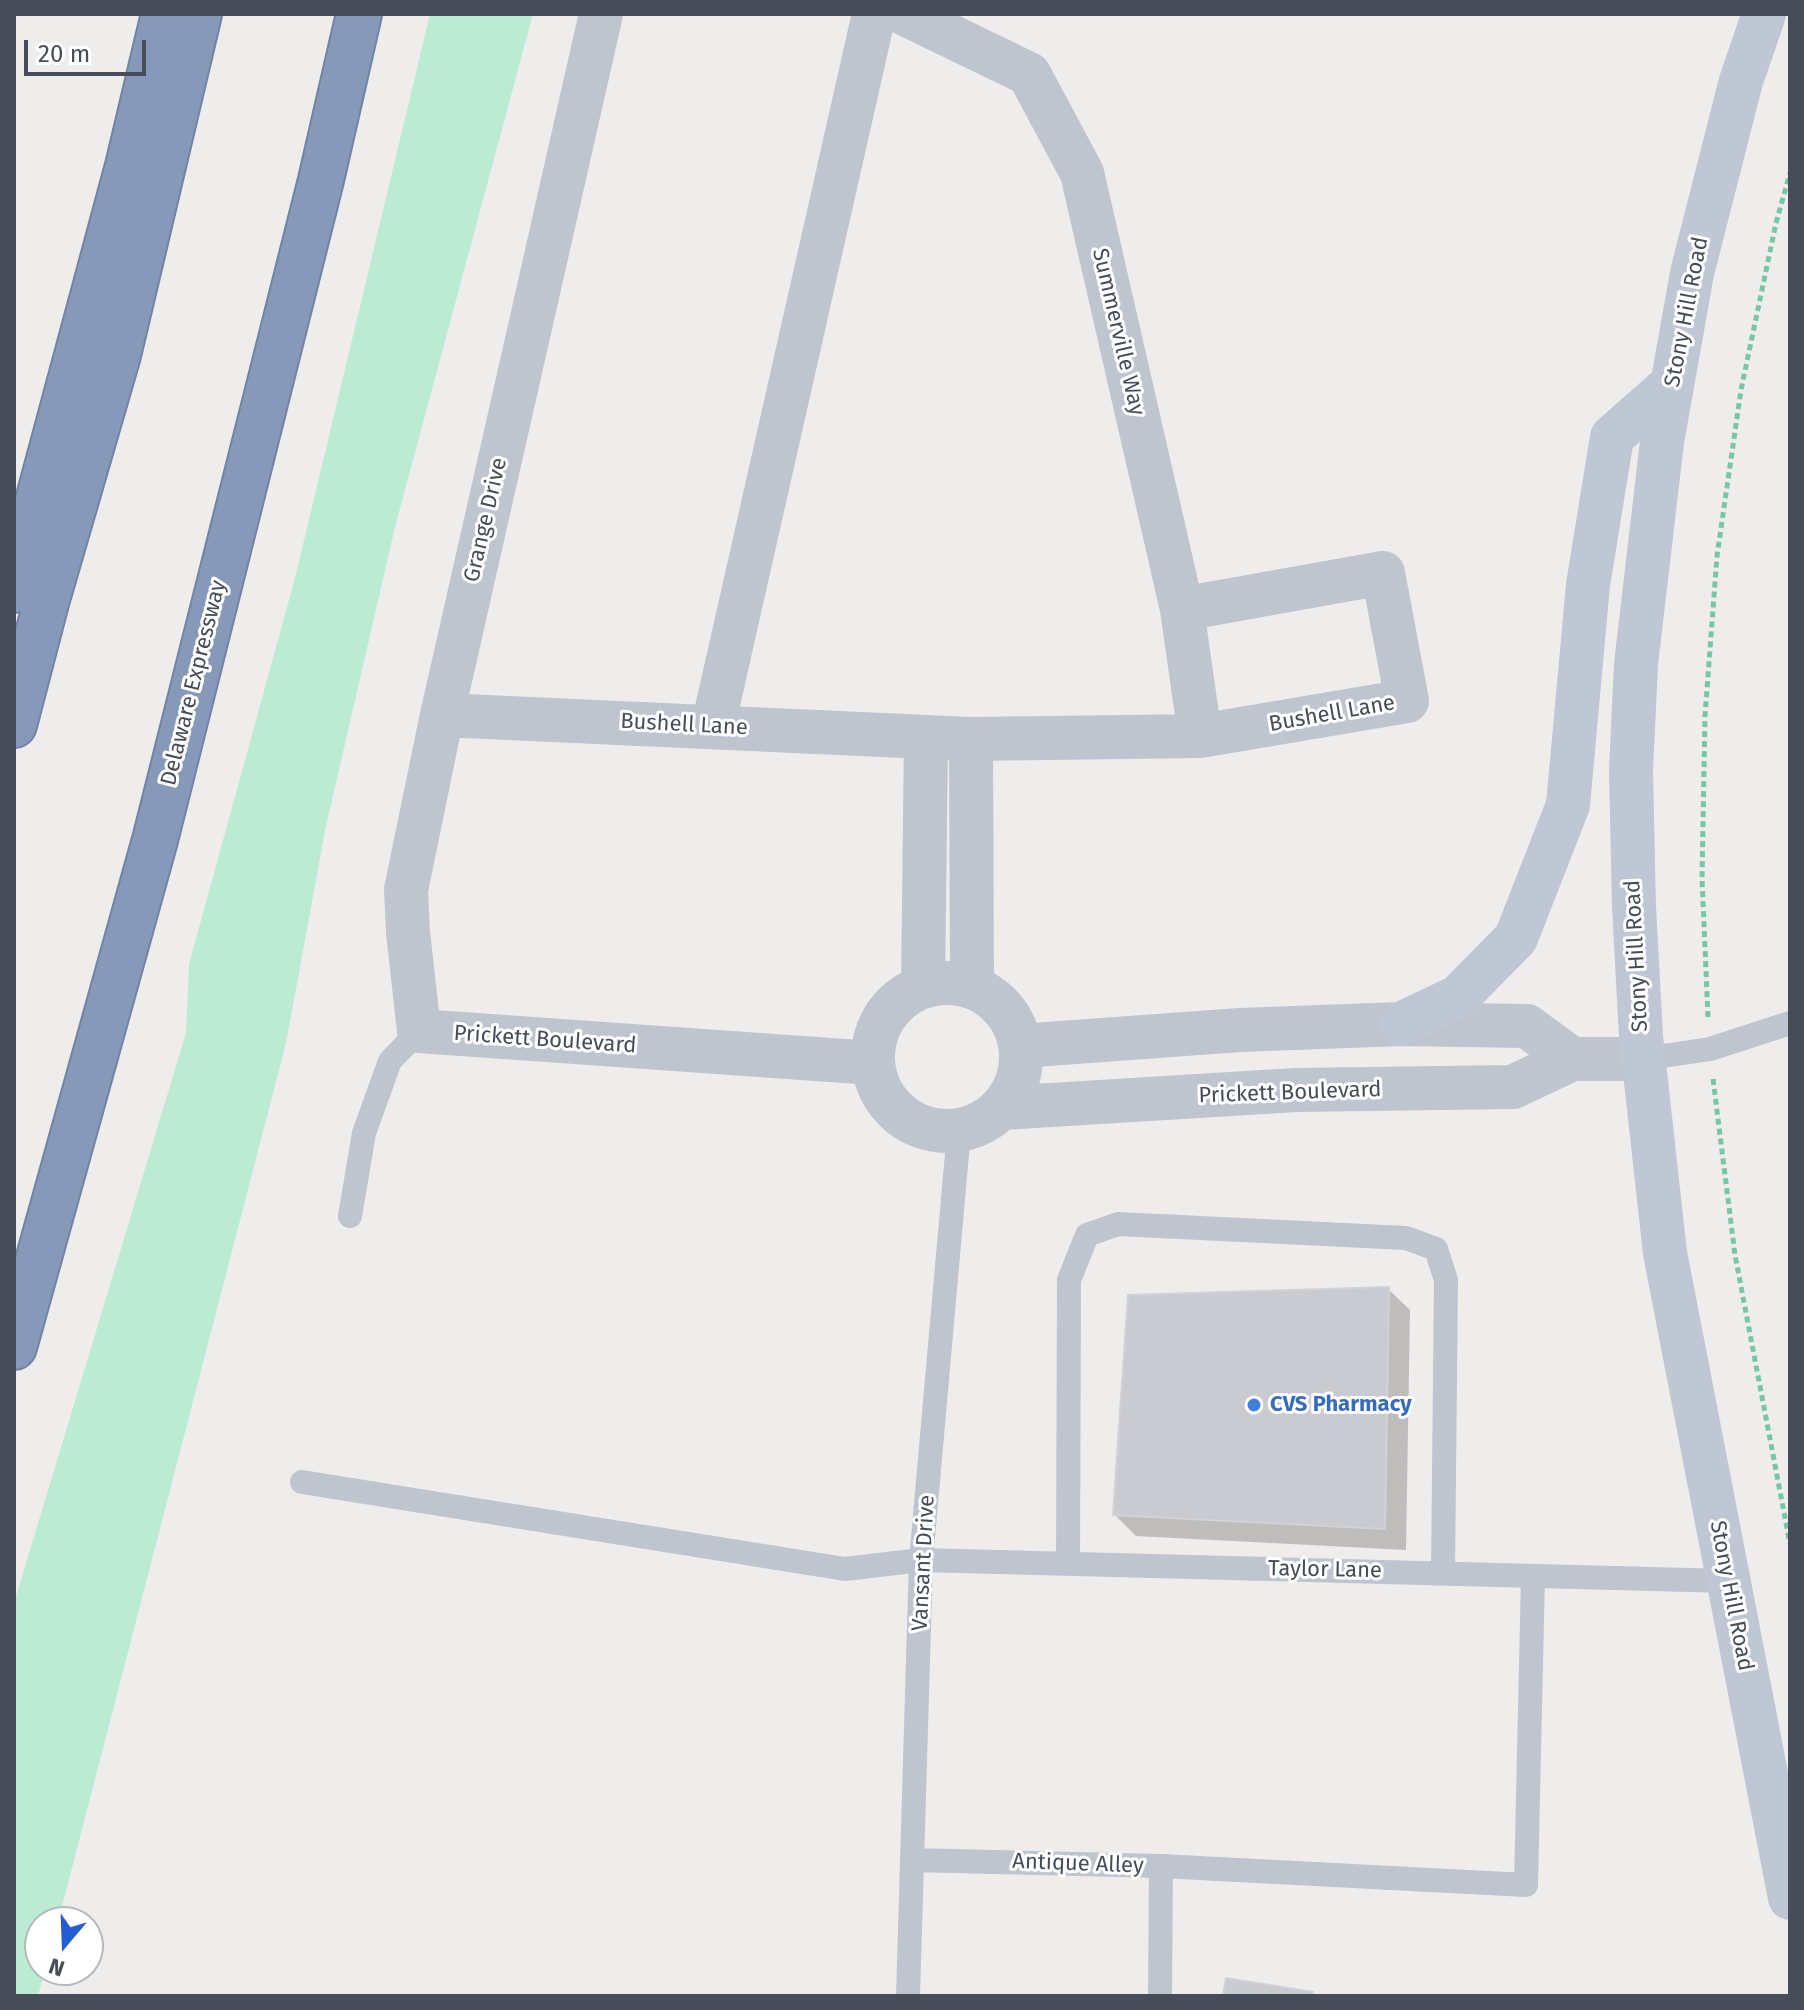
<!DOCTYPE html>
<html>
<head>
<meta charset="utf-8">
<style>
  body { margin:0 }
  #map { position:relative; width:1804px; height:2010px; overflow:hidden; background:#efecec; font-family:"Fira Sans",sans-serif }
  canvas { display:block }
  .frame { position:absolute; inset:0; border:16px solid #464d58; pointer-events:none }
  .north { position:absolute; left:24px; top:1906px; width:80px; height:80px; box-sizing:border-box; background:#fff; border:2px solid #b5b8bc; border-radius:50%; rotate:199deg; font-size:22px; font-weight:700; line-height:32px; text-align:center; color:#464d58 }
  .north::after { content:''; display:block; margin:auto; width:28px; height:36px; background:#245cd1; clip-path:polygon(50% 0,100% 100%,50% 72%,0 100%) }
  .scale { position:absolute; left:24px; top:40px; width:122px; height:36px; box-sizing:border-box; border:4px solid #464d58; border-top:0; padding-left:10px; font-size:24px; line-height:28px; white-space:nowrap; color:#464d58; -webkit-text-stroke:6px #fff; paint-order:stroke }
</style>
</head>
<body>
<div id="map">
<canvas width="1804" height="2010"></canvas>
<div class="frame"></div>
<div class="north">N</div>
<div class="scale">20 m</div>
</div>
<script>
const ctx = document.querySelector('canvas').getContext('2d');
ctx.lineJoin = 'round';
function fill(path, color) { ctx.fillStyle = color; ctx.fill(path, 'evenodd'); }
const shape = rows => new Path2D(rows.map(r => 'M' + r).join(''));
function trace(path, color, width, dash) { ctx.strokeStyle = color; ctx.lineWidth = width; ctx.lineCap = dash ? 'butt' : 'round'; ctx.setLineDash(dash || []); ctx.stroke(path); }
function drawText(font, color, halo, rows, align = 'center') {
  ctx.font = font + ' "Fira Sans",sans-serif'; ctx.lineWidth = 6; ctx.setLineDash([]); ctx.textBaseline = 'middle'; ctx.strokeStyle = halo; ctx.fillStyle = color; for (const [text, x, y, turn = 0] of rows) {
    ctx.save(); ctx.translate(x, y); ctx.rotate((+turn || 0) * Math.PI / 180); ctx.textAlign = isNaN(turn) ? turn : align; if (halo) ctx.strokeText(text, 0, 0); ctx.fillText(text, 0, 0); ctx.restore();
  }
}
fill(shape([
  [430,14,533,14,395,527,326,826,286,1043,58,1922,40,1922,40,1970,45,1970,38,1996,14,1996,14,1603,186,1033,189,964,295,578]
]), '#bcebd3');
fill(shape([
  [1388,1289,1410,1310,1406,1550,1136,1536,1115,1515]
]), '#0003');
const building = shape([
  [1389,1287,1385,1529,1113,1515,1128,1295,1389,1287],
  [1226,1978,1313,1992,1312,1996,1223,1996,1226,1978]
]);
fill(building, '#cacbd1');
trace(building, '#d0d2d7', 2);
const highway = shape([
  [14,590,128,166,164,14],
  [14,725,47,599,118,355,199,14],
  [14,1347,155,840,321,180,359,14]
]);
trace(highway, '#7284a4', 48);
trace(shape([
  [1708,1017,1702,878,1705,716,1717,556,1741,390,1776,223,1790,173],
  [1713,1079,1735,1255,1790,1544]
]), '#77c6a8', 5, [6, 4]);
trace(shape([
  [1643,1059,1710,1049,1790,1023],
  [350,1216,364,1133,390,1061,419,1031],
  [302,1482,845,1569,921,1560,1729,1581],
  [1068,1564,1069,1280,1087,1235,1118,1224,1406,1238,1436,1249,1446,1280,1443,1573],
  [912,1860,1161,1866,1160,1996],
  [1161,1866,1526,1885,1533,1576],
  [908,1996,921,1560,959,1131]
]), '#bec5ce', 24);
trace(shape([
  [601,14,442,715,406,890,408,932,419,1031,873,1063],
  [905,14,1029,74,1082,173,1182,609,1200,736],
  [442,715,971,739,1200,736,1407,701,1383,573,1182,609],
  [713,726,874,14],
  [971,739,972,987],
  '873 1057a74 74 0 1 1 148 0a74 74 0 1 1-148 0Z',
  [923,987,926,737],
  [1020,1046,1240,1030,1401,1024,1527,1026,1572,1059],
  [1002,1108,1296,1090,1513,1087,1572,1059,1643,1059]
]), '#bec5ce', 44);
trace(shape([
  [1764,14,1741,81,1692,273,1662,442,1636,664,1631,770,1634,907,1641,1036,1665,1253,1790,1898],
  [1401,1024,1458,997,1516,938,1568,805,1588,585,1612,437,1672,384]
]), '#bfc7d4', 44);
trace(highway, '#8699b8', 44);
for (const [x, y, r, color] of [
  [1254,1405,8,"#3f7fe0"]
]) { const dot = new Path2D(); dot.arc(x, y, r, 0, 2 * Math.PI); ctx.fillStyle = color; ctx.fill(dot); trace(dot, '#fff', 3); }
drawText('22px', '#464d58', '#fff', [
  ["Stony Hill Road",1687,312,-79],
  ["Summerville Way",1118,332,77],
  ["Grange Drive",486,520,-77],
  ["Delaware Expressway",194,683,-76],
  ["Bushell Lane",1332,714,-10],
  ["Bushell Lane",684,725,3],
  ["Stony Hill Road",1637,956,-93],
  ["Prickett Boulevard",545,1040,4],
  ["Prickett Boulevard",1290,1093,-2],
  ["Vansant Drive",924,1563,-87],
  ["Taylor Lane",1325,1570,1],
  ["Stony Hill Road",1731,1596,79],
  ["Antique Alley",1078,1864,2]
]);
drawText('bold 22px', '#366cbe', '#fff', [
  ["CVS Pharmacy",1270,1405]
], 'left');
</script>
</body>
</html>
